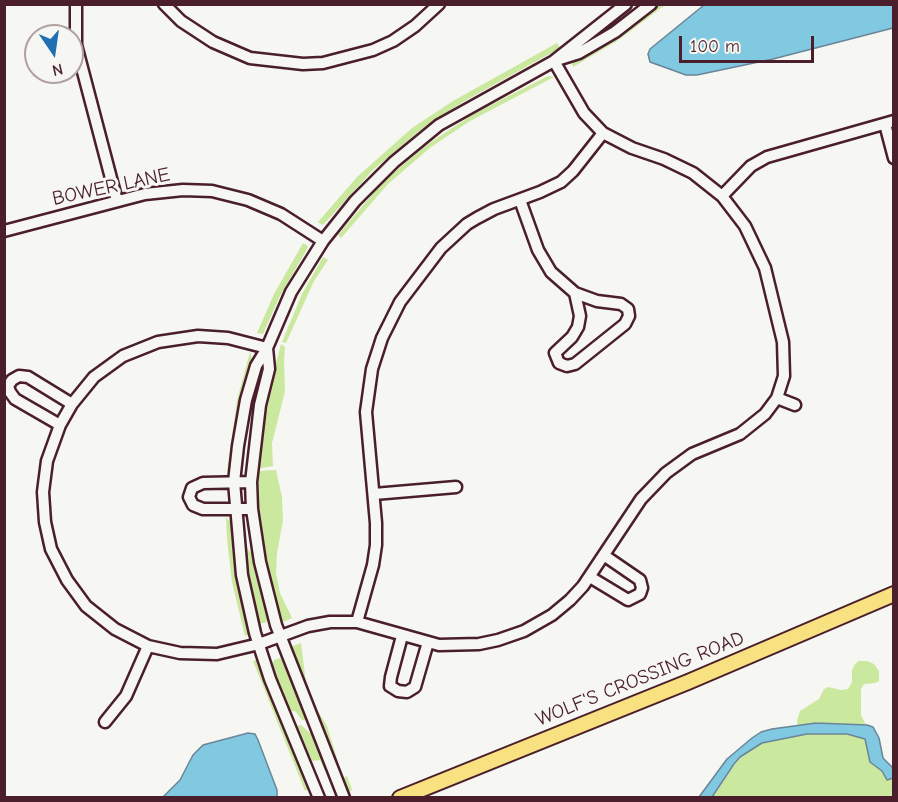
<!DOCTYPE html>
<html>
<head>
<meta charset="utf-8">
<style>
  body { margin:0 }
  #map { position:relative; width:898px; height:802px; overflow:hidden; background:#f6f6f2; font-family:"Comic Neue",sans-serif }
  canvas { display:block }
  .frame { position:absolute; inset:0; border:6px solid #4a1f2b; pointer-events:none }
  .north { position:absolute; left:24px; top:24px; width:60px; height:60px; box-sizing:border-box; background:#f6f6f2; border:2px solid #b1a0a2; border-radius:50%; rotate:167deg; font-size:16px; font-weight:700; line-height:24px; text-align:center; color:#4a1f2b }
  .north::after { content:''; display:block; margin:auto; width:21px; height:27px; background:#1f6fb2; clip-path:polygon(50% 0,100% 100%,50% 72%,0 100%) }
  .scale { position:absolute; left:679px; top:36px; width:135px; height:27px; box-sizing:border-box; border:3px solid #4a1f2b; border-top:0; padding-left:8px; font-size:18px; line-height:21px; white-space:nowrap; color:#4a1f2b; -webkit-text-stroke:4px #f6f6f2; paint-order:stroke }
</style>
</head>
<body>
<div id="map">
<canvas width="898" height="802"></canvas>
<div class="frame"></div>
<div class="north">N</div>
<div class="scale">100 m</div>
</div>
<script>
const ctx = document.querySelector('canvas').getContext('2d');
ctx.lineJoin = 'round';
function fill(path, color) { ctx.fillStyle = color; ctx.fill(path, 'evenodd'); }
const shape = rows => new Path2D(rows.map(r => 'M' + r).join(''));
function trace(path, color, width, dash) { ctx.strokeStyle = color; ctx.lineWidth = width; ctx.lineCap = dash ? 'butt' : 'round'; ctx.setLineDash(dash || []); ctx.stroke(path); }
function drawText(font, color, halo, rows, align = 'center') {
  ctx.font = font + ' "Comic Neue",sans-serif'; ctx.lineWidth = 6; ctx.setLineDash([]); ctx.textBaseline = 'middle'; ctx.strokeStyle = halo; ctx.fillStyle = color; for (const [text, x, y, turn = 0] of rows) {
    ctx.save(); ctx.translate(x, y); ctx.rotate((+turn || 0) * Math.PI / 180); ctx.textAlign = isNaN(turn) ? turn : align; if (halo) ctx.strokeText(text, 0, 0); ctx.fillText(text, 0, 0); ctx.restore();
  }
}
fill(shape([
  [658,5,665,5,617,41,573,67,572,64,574,61,594,50],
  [557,43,560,48,463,102,418,132,374,169,324,224,322,225,318,222,357,177,412,128,453,101],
  [548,76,554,77,470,121,431,147,388,184,341,238,338,235,382,183,425,146,475,113],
  [303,243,308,246,307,249,279,298,264,332,263,334,257,333,274,294],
  [323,257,328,260,314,281,286,343,282,342,302,294],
  [281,344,285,347,284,361,285,391,272,443,273,466,257,469,264,408],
  [250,352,253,363,232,471,227,471,237,400],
  [276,470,282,497,283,520,277,553,276,573,280,593,292,618,281,623,267,578,257,499,257,471],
  [226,517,232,524,236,562,250,634,245,636,232,582,227,539],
  [244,535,247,547,249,551,254,552,267,611,268,620,265,623,259,623,255,615,247,578],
  [301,643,306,683,313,703,327,726,342,775,344,778,347,776,352,790,349,792,340,774,290,647],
  [281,658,285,661,309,721,302,720,295,711,289,711,272,666,274,660],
  [259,659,311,787,305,791,253,661],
  [859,661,867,661,874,664,879,671,879,681,875,683,864,684,861,689,861,715,866,725,816,723,798,726,797,721,800,711,819,699,824,689,828,687,841,690,848,689,852,682,852,670,855,664],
  [301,725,310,733,314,733,330,772,325,771,320,760,312,761,295,726],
  [807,734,847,734,865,739,870,762,882,771,887,779,893,778,893,797,712,798,740,757,762,743]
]), '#cbe89f');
const water = shape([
  [704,5,893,5,893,28,773,59,697,75,686,75,650,62,648,54,650,49,704,5],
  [816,723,867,725,873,727,879,738,883,758,893,768,893,778,887,780,882,771,870,762,865,739,847,734,807,734,762,743,740,757,734,764,712,797,699,797,727,759,752,738,761,732,772,729,816,723],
  [248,733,255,734,258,740,277,790,277,797,163,797,180,780,193,755,203,745,248,733]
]);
fill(water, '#80c9e0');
trace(water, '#6a8598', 1.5);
const minor = shape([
  [76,4,76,45,117,201],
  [164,4,181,21,213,42,250,58,303,64,323,63,373,50,393,41,415,26,439,4],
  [560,59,579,53,615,32,651,4],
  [885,124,894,158],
  [722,196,751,166,767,157,894,121],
  [520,200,538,250,551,272,575,293,597,301,621,304,628,309,629,316,625,324,575,364,567,366,559,363,555,353,572,337,578,327,580,316,575,293],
  [4,231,145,194,183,190,212,191,248,200,281,214,323,241],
  [267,348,228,338,198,336,158,342,123,356,94,377,72,404,60,425,47,461,43,492,45,522,51,549,67,580,86,606,115,629,148,646,180,653,217,654,259,644,308,626,330,622,357,622,439,645,479,644,498,640,524,631,552,615,570,600,583,586,641,499,666,473,692,454,740,434,765,414,777,398,784,376,783,342,765,268,745,226,722,196,693,173,664,159,632,148,603,133,584,113,554,61],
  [267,348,269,369,260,405,251,482,252,509,260,562,276,625,344,798],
  [777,398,795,405],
  [60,425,15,399,10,392,8,386,12,380,19,376,28,377,72,404],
  [251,482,203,483,192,488,189,497,193,505,203,509,252,509],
  [374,494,456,487],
  [590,577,628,600,640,594,642,588,640,580,605,556],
  [357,622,373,565,376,545,376,523,366,412,372,369,382,338,400,302,441,248,467,224,477,218,494,209,540,192,561,182,573,171,603,133],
  [402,636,391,677,390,686,398,691,407,692,415,687,428,642],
  [105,722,126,696,148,646],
  [319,798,270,679,255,633,242,575,234,482,238,446,246,400,256,366,267,348,291,292,323,241,355,201,394,162,439,125,554,61,626,4]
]);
const major = shape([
  [400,798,688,682,894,594]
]);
trace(minor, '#4a1f2b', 15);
trace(major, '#4a1f2b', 18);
trace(minor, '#f6f6f2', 10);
trace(major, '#f8e181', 14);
drawText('20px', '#4a1f2b', '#f6f6f2', [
  ["BOWER LANE",111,187,-12],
  ["WOLF'S CROSSING ROAD",640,679,-22]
]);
</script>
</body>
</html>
